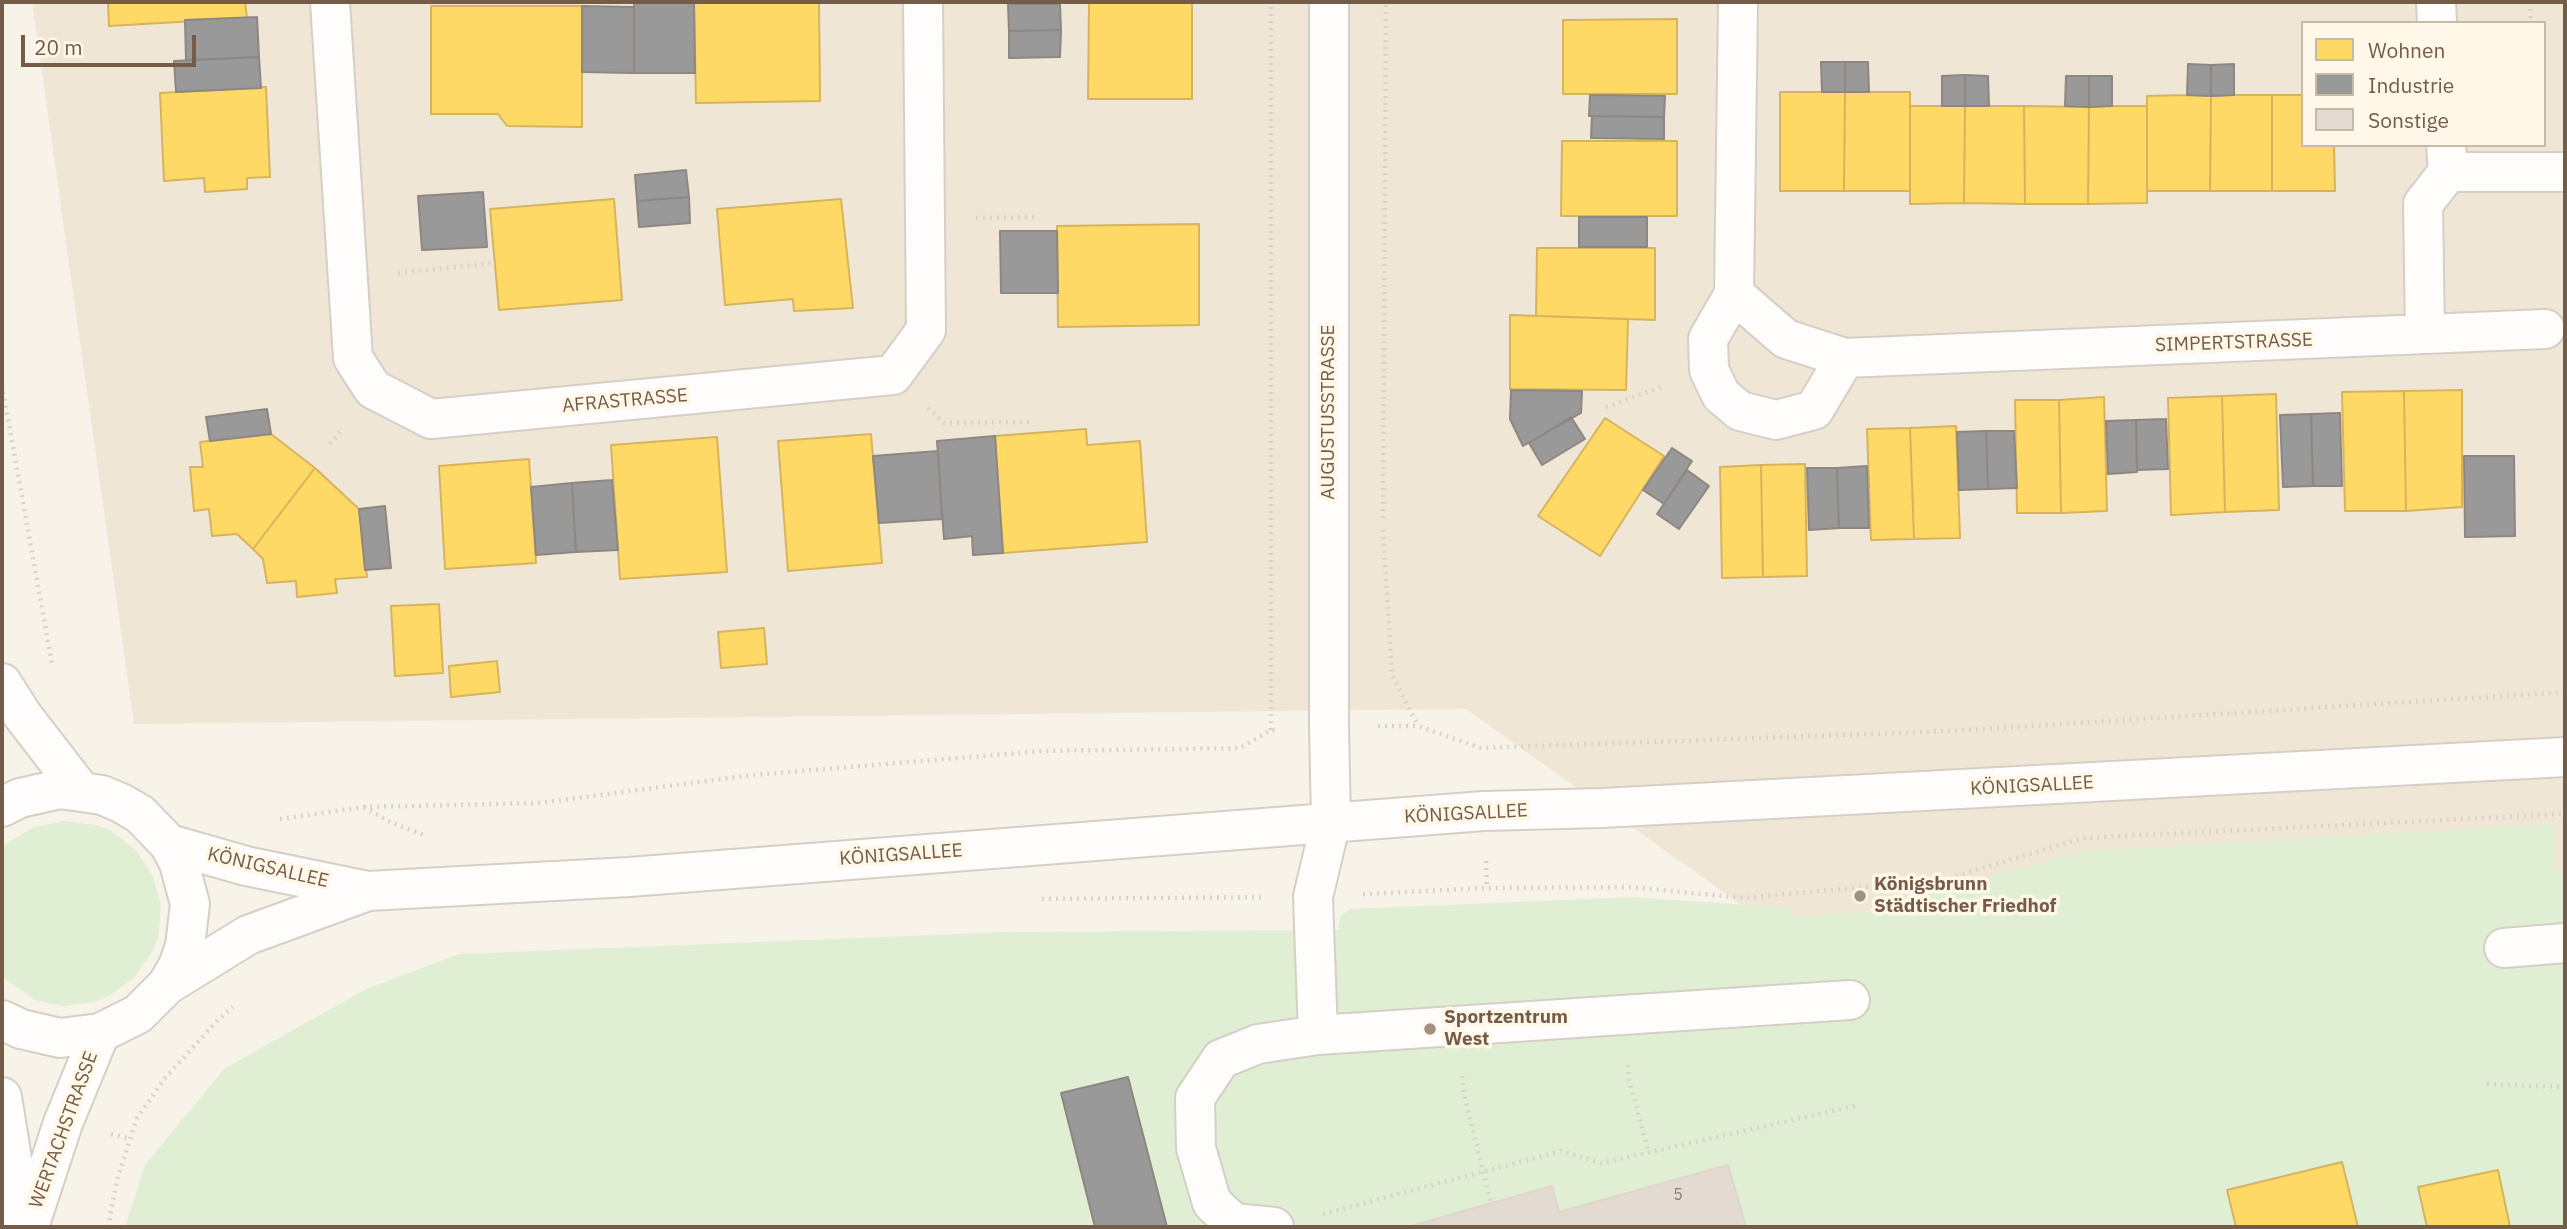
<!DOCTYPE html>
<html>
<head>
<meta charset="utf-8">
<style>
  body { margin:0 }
  #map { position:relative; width:2567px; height:1229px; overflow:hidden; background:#f7f3e9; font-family:"IBM Plex Sans",sans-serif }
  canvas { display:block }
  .frame { position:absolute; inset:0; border:4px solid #755c48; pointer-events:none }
  .legend { position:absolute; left:2301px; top:21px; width:245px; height:126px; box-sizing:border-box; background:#fff8e9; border:2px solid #c8baa9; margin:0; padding:9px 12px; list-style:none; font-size:21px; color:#755c48 }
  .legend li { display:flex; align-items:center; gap:14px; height:35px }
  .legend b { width:35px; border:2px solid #c8baa9 }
  .scale { position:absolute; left:21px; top:35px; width:175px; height:32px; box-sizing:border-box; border:4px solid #755c48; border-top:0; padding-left:9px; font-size:21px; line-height:24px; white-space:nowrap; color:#755c48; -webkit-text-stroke:5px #fff8e9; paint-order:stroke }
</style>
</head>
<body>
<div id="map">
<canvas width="2567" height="1229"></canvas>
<div class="frame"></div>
<ul class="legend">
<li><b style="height:19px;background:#ffd966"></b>Wohnen</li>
<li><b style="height:19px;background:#999"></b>Industrie</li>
<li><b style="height:19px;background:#e3dbd1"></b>Sonstige</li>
</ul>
<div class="scale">20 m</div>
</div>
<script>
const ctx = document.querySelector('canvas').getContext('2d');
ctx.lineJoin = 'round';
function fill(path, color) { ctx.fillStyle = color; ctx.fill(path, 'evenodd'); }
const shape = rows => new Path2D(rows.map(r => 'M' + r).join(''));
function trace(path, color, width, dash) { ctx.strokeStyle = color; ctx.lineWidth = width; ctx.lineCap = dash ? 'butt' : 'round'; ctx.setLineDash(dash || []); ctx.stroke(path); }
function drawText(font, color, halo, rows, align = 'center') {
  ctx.font = font + ' "IBM Plex Sans",sans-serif'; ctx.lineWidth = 7; ctx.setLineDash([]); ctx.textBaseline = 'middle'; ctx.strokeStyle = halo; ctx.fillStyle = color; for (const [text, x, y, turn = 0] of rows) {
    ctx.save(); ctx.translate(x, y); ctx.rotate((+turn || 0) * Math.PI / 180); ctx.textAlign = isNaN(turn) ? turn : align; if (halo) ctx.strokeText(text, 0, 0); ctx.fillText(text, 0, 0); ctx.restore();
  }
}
fill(shape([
  [32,2,2565,2,2565,1227,1774,928,1466,709,134,724],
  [2303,23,2544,23,2544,145,2303,145]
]), '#f0e6d6');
fill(shape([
  [64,821,96,825,110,830,135,849,153,876,161,906,158,937,152,952,134,978,109,996,94,1002,64,1006,35,1000,2,977,2,849,9,842,34,827],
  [2553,824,2556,852,2555,870,2565,869,2565,1227,125,1227,145,1165,224,1069,366,989,459,954,1007,932,1338,930,1341,915,1351,909,1632,897,1791,908,1792,918,1922,906,1923,895,2085,851]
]), '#e0eed3');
const homes = shape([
  [108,2,245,2,247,18,109,26,108,2],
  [694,2,819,2,820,101,696,103,694,2],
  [1089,2,1192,2,1192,99,1088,99,1089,2],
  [431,6,582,6,582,127,507,126,498,114,431,114,431,6],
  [1677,19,1677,94,1563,94,1563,20,1677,19],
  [266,87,270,177,247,178,247,189,205,192,204,178,164,181,160,93,266,87],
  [1780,92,1845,92,1844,191,1780,191,1780,92],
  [1845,92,1910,92,1910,191,1844,191,1845,92],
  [2187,95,2211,96,2210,191,2147,191,2147,96,2187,95],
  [2234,95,2272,95,2272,191,2210,191,2211,96,2234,95],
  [2272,95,2303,95,2303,145,2334,145,2335,191,2272,191,2272,95],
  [1910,106,1965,106,1964,203,1910,204,1910,106],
  [1965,106,2024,106,2025,204,1964,203,1965,106],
  [2024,106,2089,107,2088,204,2025,204,2024,106],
  [2112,106,2147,106,2147,203,2088,204,2089,107,2112,106],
  [1562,141,1677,141,1677,216,1561,216,1562,141],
  [614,199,622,300,499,310,490,209,614,199],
  [841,199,853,308,794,311,793,299,725,305,717,209,841,199],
  [1199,224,1199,325,1058,327,1057,226,1199,224],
  [1537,248,1655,248,1655,320,1536,316,1537,248],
  [1510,315,1628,319,1626,390,1510,389,1510,315],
  [2462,390,2462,507,2406,511,2404,391,2462,390],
  [2404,391,2406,511,2345,511,2342,392,2404,391],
  [2276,394,2279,510,2225,512,2222,396,2276,394],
  [2222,396,2225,512,2171,515,2168,398,2222,396],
  [2104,397,2107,511,2061,513,2059,400,2104,397],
  [2015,400,2059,400,2061,513,2017,513,2015,400],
  [1605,418,1664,456,1600,556,1538,516,1605,418],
  [1956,426,1960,538,1914,539,1910,428,1956,426],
  [1910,428,1914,539,1871,540,1867,429,1910,428],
  [1086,429,1087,445,1140,441,1147,542,1003,553,995,436,1086,429],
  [271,434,315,468,253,549,237,534,212,536,209,509,194,511,190,467,203,467,200,442,271,434],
  [871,434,882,563,788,571,778,441,871,434],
  [717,437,727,572,620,579,611,445,717,437],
  [529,459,536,563,445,569,439,466,529,459],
  [1805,464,1807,576,1763,577,1761,465,1805,464],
  [1761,465,1763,577,1722,578,1720,467,1761,465],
  [315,468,359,509,367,577,335,579,337,593,297,597,296,581,267,583,263,559,253,549,315,468],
  [439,604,443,673,395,676,391,606,439,604],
  [764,628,767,664,721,668,718,632,764,628],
  [497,661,500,692,451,697,449,666,497,661],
  [2342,1162,2358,1227,2236,1227,2227,1190,2342,1162],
  [2498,1170,2510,1227,2427,1227,2418,1187,2498,1170]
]);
fill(homes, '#ffd966');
trace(homes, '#d6b45d', 2);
const industry = shape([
  [634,2,694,2,695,73,634,73,634,2],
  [1008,4,1060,4,1061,30,1009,31,1008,4],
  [582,6,634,7,634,73,582,72,582,6],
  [257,17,259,57,186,60,185,20,257,17],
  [1061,30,1060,57,1009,58,1009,31,1061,30],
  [259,57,261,88,176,92,174,61,259,57],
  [1821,62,1845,62,1845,92,1822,92,1821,62],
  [1845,62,1868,62,1869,92,1845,92,1845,62],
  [2188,64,2211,65,2211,96,2187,95,2188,64],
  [2234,64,2234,95,2211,96,2211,65,2234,64],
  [1965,75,1965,106,1942,106,1942,76,1965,75],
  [1965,75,1988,76,1989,106,1965,106,1965,75],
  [2066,76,2089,76,2089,107,2065,106,2066,76],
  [2089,76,2112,76,2112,106,2089,107,2089,76],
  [1590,95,1665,96,1664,117,1589,116,1590,95],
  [1592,116,1664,117,1664,139,1591,138,1592,116],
  [686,170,689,197,637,201,635,175,686,170],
  [483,192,487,247,422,250,418,196,483,192],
  [689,197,690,223,639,227,637,201,689,197],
  [1579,217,1647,217,1647,247,1579,247,1579,217],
  [1000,231,1057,231,1058,293,1001,293,1000,231],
  [1511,390,1582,391,1581,413,1523,446,1510,419,1511,390],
  [267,409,271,434,210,441,206,417,267,409],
  [2340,413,2342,486,2313,486,2311,414,2340,413],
  [2311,414,2313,486,2283,487,2280,415,2311,414],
  [1571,417,1585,439,1542,465,1529,443,1571,417],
  [2166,419,2168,469,2137,470,2136,420,2166,419],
  [2136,420,2137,472,2108,474,2106,421,2136,420],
  [1986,431,1988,489,1959,490,1957,432,1986,431],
  [1986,431,2014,431,2017,488,1988,489,1986,431],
  [995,436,1003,553,973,555,972,536,944,539,937,441,995,436],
  [1672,448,1692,461,1664,504,1643,490,1672,448],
  [938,451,942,519,879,523,873,456,938,451],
  [2464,456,2514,456,2515,536,2465,537,2464,456],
  [1867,466,1869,528,1839,528,1837,468,1867,466],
  [1807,468,1837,468,1839,528,1809,530,1807,468],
  [1687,470,1709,486,1679,529,1657,514,1687,470],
  [612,480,618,550,576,552,572,483,612,480],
  [572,483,576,552,536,555,531,487,572,483],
  [385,506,391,568,365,570,359,509,385,506],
  [1128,1077,1167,1227,1095,1227,1061,1093,1128,1077]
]);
fill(industry, '#999');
trace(industry, '#8e8781', 2);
const building = shape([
  [1728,1165,1746,1227,1407,1227,1552,1186,1559,1212,1728,1165]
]);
fill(building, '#e3dbd1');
trace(building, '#e0d6cb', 2);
const minor = shape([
  [330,2,353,358,373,389,431,419,893,375,926,330,923,2],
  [2436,2,2437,23],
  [2448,172,2565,172],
  [1734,294,1738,2],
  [2425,334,2545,329],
  [1845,358,1814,410,1776,420,1740,411,1721,395,1709,370,1708,339,1734,294,1786,339,1845,358,2425,334,2423,204,2448,172,2446,145],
  [2,683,23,716,81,791],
  [2,807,20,798,60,789,102,795,121,803,140,814,169,844,179,863,190,904,185,946,178,966,167,985,138,1014,100,1033,60,1038,21,1029,2,1020],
  [169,844,246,866,368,891,629,877,1484,811,1602,808,2565,757],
  [2504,948,2565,943],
  [167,985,248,935,368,891],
  [1318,1035,1313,897,1331,821,1329,727,1329,2],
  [2,1097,23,1227],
  [29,1227,63,1123,100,1033],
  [1274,1227,1234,1223,1212,1203,1196,1148,1195,1098,1221,1059,1258,1044,1318,1035,1850,1000]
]);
trace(minor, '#d5cfc6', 42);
trace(shape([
  [2322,2,2387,2],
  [2530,2,2531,23],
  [976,218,1038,217],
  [398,273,494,263],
  [2,385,52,664],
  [1606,407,1661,387],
  [928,408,944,423,1030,422],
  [330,444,343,428],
  [1383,518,1386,2],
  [1383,530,1392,675,1418,726],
  [1378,726,1418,726,1481,748,1951,731,2565,692],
  [1271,730,1271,2],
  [364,807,390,822,426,836],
  [280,819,364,807,539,803,752,775,1042,751,1240,748,1271,730,1278,730],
  [1486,861,1487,888],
  [1363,894,1487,888,1630,887,1744,898,1943,880,2083,838,2565,814],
  [1042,899,1264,897],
  [1628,1065,1629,1080,1649,1153],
  [1462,1076,1464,1094,1491,1204],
  [2487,1084,2565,1087],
  [111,1134,131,1139],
  [1323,1214,1561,1151,1601,1163,1855,1106],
  [108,1227,117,1180,137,1118,165,1078,217,1021,233,1007]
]), '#dad3cc', 4.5, [2, 5]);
trace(minor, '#fefdfc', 38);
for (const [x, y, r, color] of [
  [1860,896,7,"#a29180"],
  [1430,1029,7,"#a29180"]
]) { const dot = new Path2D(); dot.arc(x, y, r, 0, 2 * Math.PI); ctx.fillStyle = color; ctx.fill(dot); trace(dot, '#fff8e9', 2.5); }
drawText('16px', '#927e6c', null, [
  ["5",1678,1195]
]);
drawText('19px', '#755c48', '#fff8e9', [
  ["SIMPERTSTRASSE",2234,343,-2],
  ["AFRASTRASSE",625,401,-5],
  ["AUGUSTUSSTRASSE",1329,412,-90],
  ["KÖNIGSALLEE",2032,786,-3],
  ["KÖNIGSALLEE",1466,814,-3],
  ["KÖNIGSALLEE",901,855,-4],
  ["KÖNIGSALLEE",268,868,13],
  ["WERTACHSTRASSE",64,1130,-70]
]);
drawText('bold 19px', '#755c48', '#fff8e9', [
  ["Königsbrunn",1874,885],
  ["Städtischer Friedhof",1874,907],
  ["Sportzentrum",1444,1018],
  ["West",1444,1040]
], 'left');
</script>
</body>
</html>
